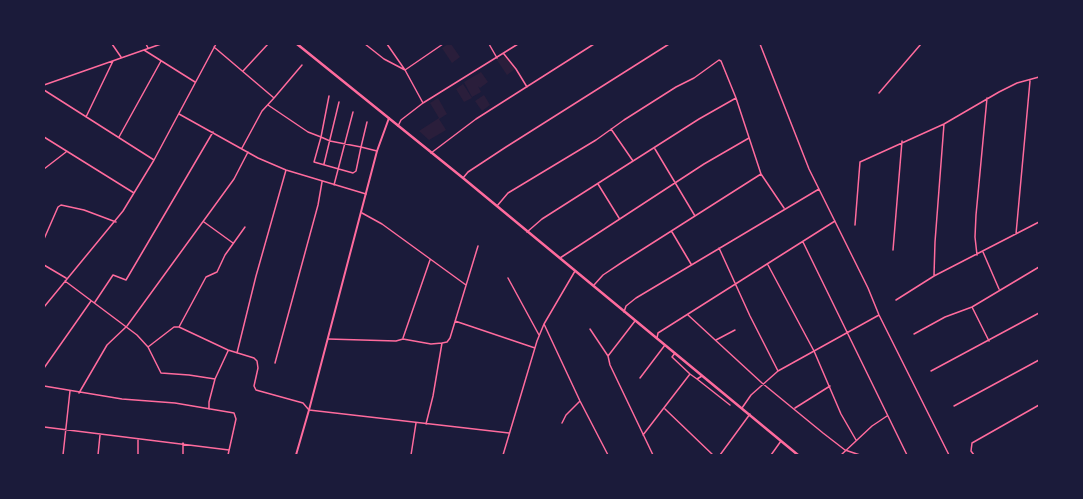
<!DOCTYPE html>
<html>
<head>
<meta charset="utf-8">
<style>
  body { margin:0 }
  #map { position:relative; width:1083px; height:499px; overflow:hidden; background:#1b1b3a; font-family:"Space Grotesk",sans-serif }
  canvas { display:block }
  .frame { position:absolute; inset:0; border:45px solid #1b1b3a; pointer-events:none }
</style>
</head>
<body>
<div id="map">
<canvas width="1083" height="499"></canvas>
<div class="frame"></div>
</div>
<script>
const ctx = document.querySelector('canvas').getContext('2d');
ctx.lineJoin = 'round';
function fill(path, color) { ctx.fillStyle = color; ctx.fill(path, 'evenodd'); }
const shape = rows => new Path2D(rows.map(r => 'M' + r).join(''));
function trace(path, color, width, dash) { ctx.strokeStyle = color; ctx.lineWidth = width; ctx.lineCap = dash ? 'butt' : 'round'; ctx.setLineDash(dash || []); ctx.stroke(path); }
fill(shape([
  [448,44,451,44,460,57,452,63,442,48],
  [506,55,515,69,507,75,497,60],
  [481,72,488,82,480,88,478,86,481,92,472,97,464,82],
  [463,84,472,98,464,102,456,89],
  [484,95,490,105,482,111,475,101],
  [438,98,447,114,439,119,446,130,429,140,419,131,439,118,430,103]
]), '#2a1e3b');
trace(shape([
  [112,44,121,57],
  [146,44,148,48],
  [365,44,384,59,405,70,443,44],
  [387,44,405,70,423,103],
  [489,44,497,58],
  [760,44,809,169,868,288,879,315,949,455],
  [214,47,274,98,262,111,242,148],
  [144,50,195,82],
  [504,54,516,69,527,87],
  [243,71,268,44],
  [44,85,161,44],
  [44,90,154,160],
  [879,93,921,44],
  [274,98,302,65],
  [268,105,308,132,321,137,330,141,361,147,356,171,353,173,314,162,321,137,329,96],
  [179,114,258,158,286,170,366,194],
  [86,117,113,61],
  [367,122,361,147,377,151],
  [398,126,401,120,423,103,518,44],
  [611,129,633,161],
  [44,137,134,193],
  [119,137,161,61],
  [655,149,695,216],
  [431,153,476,119,594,44],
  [324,164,339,102],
  [44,169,66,152],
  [761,174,784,208],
  [463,178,468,172,506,147,669,44],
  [598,184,619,218],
  [334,185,353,112],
  [497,206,508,193,596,140,624,120,676,87,694,78,719,60,721,61,736,98,761,174,621,263,603,275,594,285],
  [362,213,382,224,466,285],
  [204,222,233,243],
  [855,225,860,162,944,124,999,92,1017,83,1039,77],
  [527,232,542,219,699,119,736,98],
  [672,232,691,264],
  [1016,234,1030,81],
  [44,239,58,207,61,205,84,210,116,222],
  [803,242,907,455],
  [719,248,750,316,778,371],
  [893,250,902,141],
  [983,252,999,289],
  [977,255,975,237,976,215,987,98],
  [560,258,704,164,749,138],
  [44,265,66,278],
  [768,265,814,351,841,414,856,440],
  [934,275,935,242,944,124],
  [508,278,539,335],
  [65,281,137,335,148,347,161,373,189,375,215,379],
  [896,300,934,276,1039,222],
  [95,302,113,275,126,280,213,132],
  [44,307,123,211,154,160,216,44],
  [972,307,989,341],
  [624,312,626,306,636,298,819,189],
  [688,315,762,383,823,433,845,450,860,455],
  [455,321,535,348],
  [635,321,608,356,610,365,653,455],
  [544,324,580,401,608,455],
  [179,327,228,350,254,358,257,361,258,368,254,386,256,390,303,403,309,410,509,433],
  [590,329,608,356],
  [914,334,945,317,972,307,1039,267],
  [403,338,430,260],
  [657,338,658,333,835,221],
  [328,339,396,341,403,339,431,344,442,343],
  [716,340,735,330],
  [148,347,174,327,179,327,206,277,217,272,225,255,245,227],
  [237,353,256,276,286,170],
  [275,363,318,205,322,182],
  [44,368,91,301],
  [931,371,1039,313],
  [690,374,697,379,702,376],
  [640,378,665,345],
  [697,379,730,405],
  [44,386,122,399,175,403,234,413,236,419,228,455],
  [79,393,107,345,127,326,234,179,248,152],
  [954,406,1039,360],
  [742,408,751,395,778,371,879,315],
  [795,408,830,386],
  [209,409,209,402,215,379,228,351],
  [665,409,713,455],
  [562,423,566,415,580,401],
  [426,424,433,396,442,343,447,342,450,338,478,246],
  [44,427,229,450],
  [643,435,690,374,672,357,675,353],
  [63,455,70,391],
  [98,455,100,435],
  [138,455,138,439],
  [183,455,183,443],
  [411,455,416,423],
  [503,455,537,341,544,324,575,271],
  [720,455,750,414],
  [771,455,781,441],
  [841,455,872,426,887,416],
  [974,455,971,451,972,443,1039,405]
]), '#ff6b9d', 1.5);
trace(shape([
  [296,455,309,410,377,151,389,118]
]), '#ff6b9d', 2);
trace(shape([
  [297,44,463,178,798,455]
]), '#ff6b9d', 2.5);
</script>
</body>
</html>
